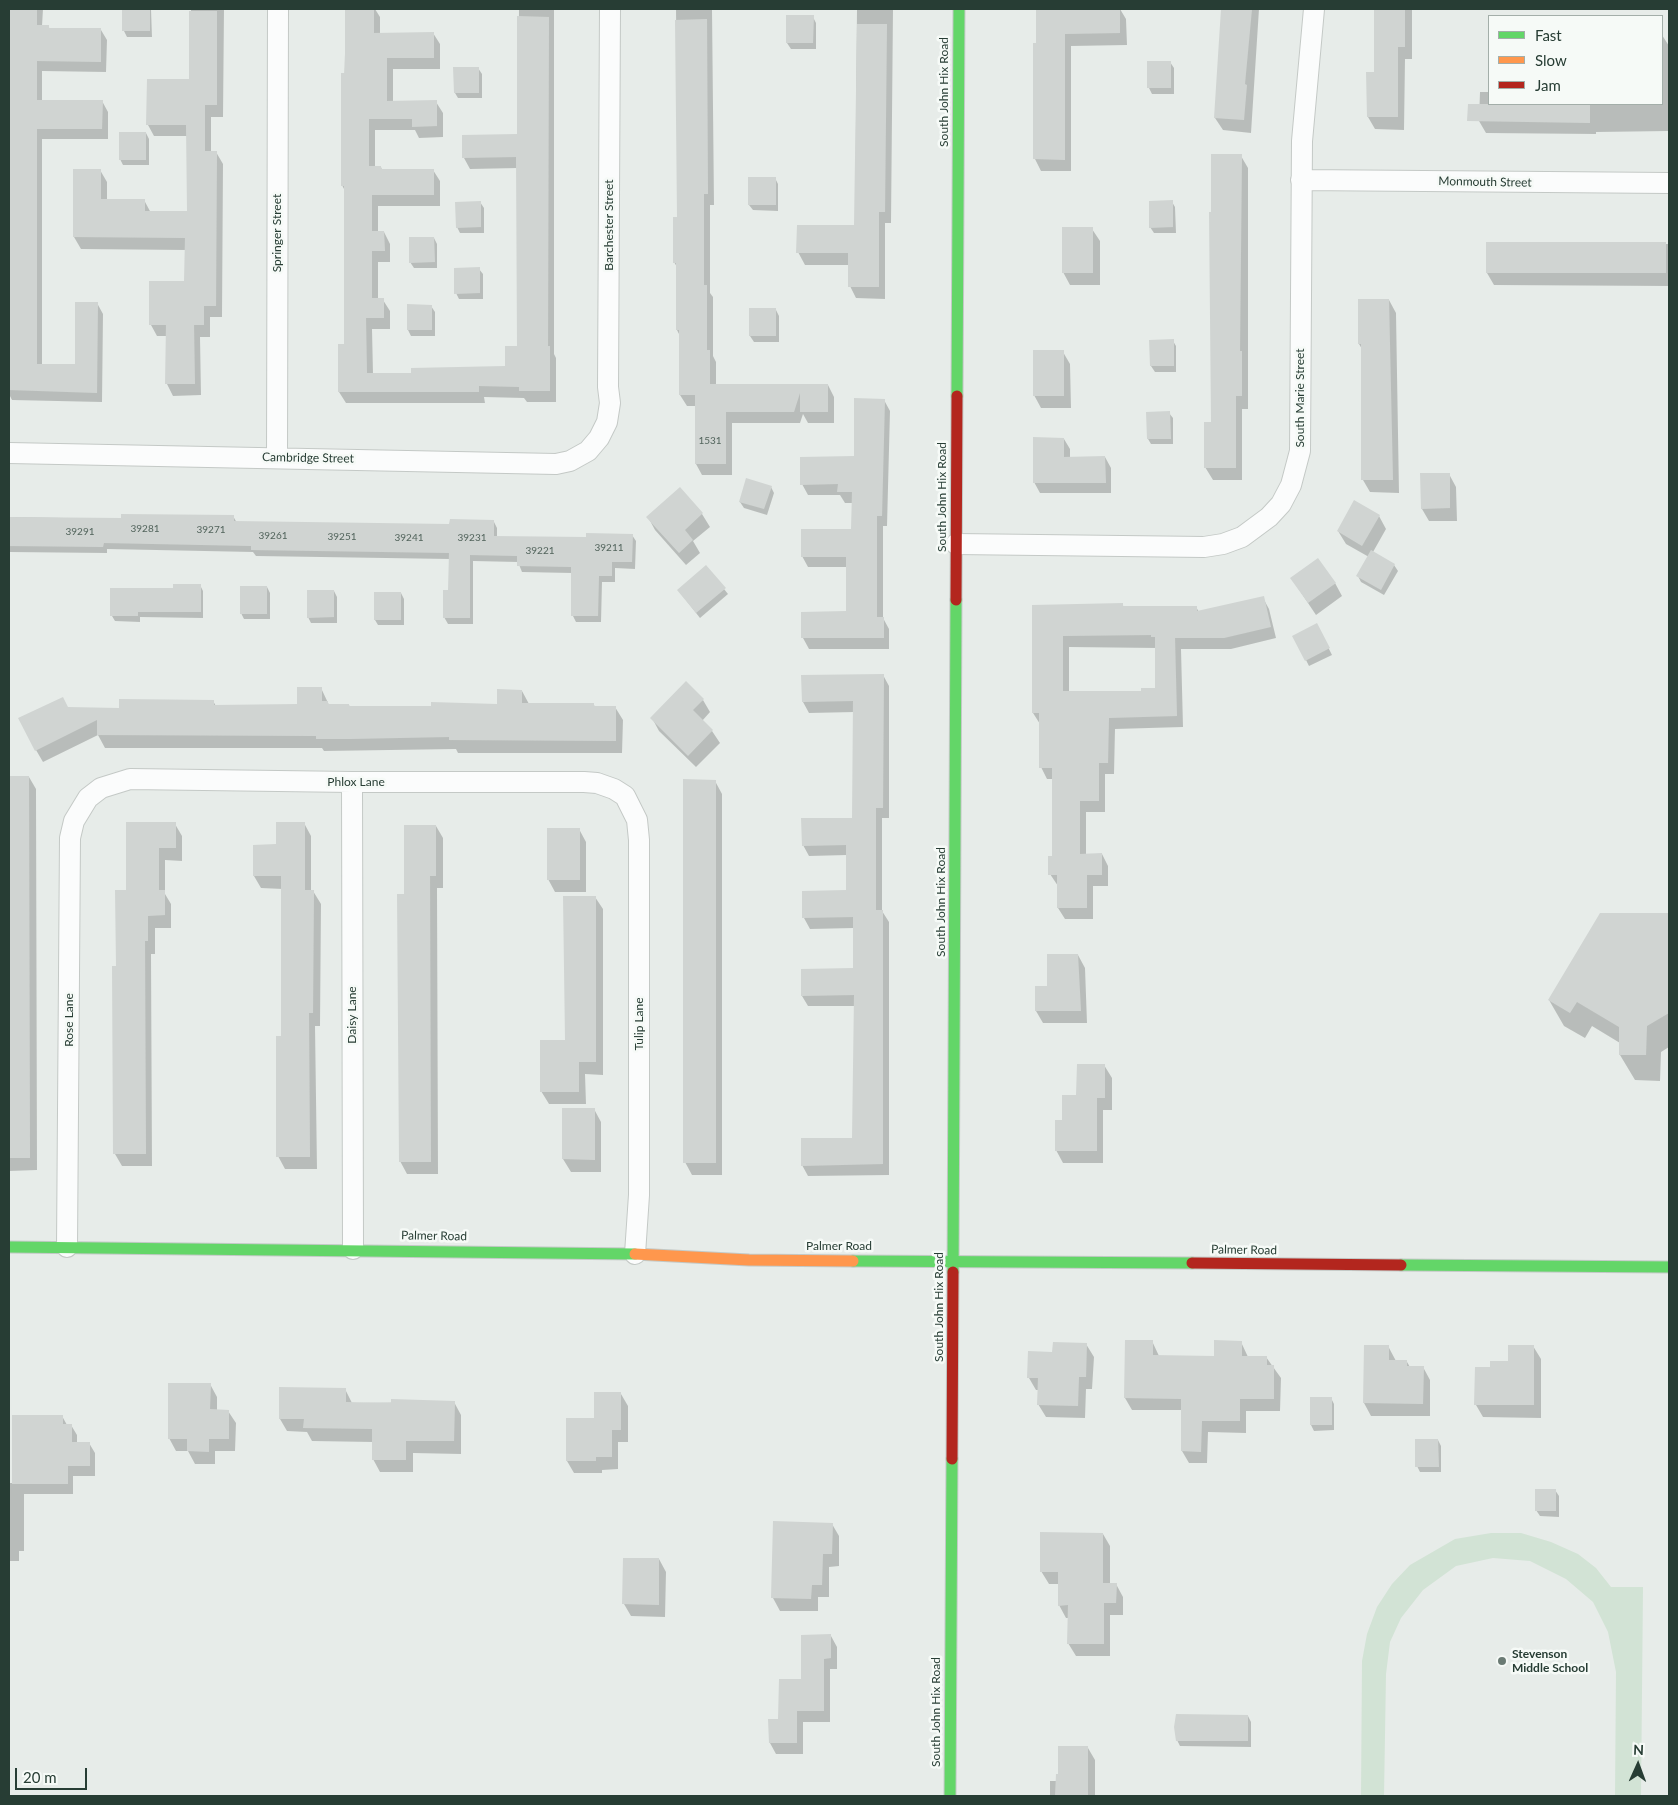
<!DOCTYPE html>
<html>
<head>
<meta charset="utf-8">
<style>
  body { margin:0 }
  #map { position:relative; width:1678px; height:1805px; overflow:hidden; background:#e7ece9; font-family:Lato,sans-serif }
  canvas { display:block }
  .frame { position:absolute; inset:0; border:10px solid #273d34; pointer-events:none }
  .legend { position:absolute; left:1488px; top:15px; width:175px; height:90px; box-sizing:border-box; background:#f6faf7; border:1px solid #a3aea9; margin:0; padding:6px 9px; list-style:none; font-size:15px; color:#273d34 }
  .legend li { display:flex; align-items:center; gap:10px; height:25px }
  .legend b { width:25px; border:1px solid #a3aea9 }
  .north { position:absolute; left:1613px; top:1740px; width:50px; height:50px; -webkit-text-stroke:4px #f6faf7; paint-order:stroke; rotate:2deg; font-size:14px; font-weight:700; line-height:20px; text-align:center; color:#273d34 }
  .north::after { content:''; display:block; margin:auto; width:18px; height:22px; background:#273d34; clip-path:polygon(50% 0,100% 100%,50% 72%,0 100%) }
  .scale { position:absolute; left:15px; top:1768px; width:72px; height:22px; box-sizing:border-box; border:2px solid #273d34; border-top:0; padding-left:6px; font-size:15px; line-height:18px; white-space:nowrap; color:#273d34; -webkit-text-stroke:4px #f6faf7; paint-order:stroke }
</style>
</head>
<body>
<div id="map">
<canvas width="1678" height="1805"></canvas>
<div class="frame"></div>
<ul class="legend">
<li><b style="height:6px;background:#63d668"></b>Fast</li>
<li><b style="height:6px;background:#ff974d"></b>Slow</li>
<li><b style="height:6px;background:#b3261e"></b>Jam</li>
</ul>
<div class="north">N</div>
<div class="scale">20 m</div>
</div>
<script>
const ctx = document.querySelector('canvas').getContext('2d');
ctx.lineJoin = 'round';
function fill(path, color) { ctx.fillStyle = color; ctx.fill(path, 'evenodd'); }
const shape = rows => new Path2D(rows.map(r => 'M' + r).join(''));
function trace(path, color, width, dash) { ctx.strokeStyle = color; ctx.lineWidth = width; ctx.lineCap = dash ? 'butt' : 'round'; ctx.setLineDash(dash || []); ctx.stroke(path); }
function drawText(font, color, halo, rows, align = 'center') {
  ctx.font = font + ' Lato,sans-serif'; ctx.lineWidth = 5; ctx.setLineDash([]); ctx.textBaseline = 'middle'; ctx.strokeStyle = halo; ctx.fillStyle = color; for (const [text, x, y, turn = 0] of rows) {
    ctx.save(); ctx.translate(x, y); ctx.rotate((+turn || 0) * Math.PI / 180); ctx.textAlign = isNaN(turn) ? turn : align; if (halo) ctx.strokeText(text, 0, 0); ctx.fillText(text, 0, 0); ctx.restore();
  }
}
fill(shape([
  [1491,1533,1521,1533,1551,1542,1578,1554,1596,1568,1611,1587,1643,1587,1641,1796,1615,1796,1616,1672,1608,1632,1593,1602,1566,1579,1530,1561,1493,1558,1456,1566,1423,1590,1401,1618,1390,1642,1386,1674,1384,1796,1361,1796,1362,1661,1367,1634,1377,1607,1392,1584,1410,1565,1455,1539]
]), '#d2e3d5');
fill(shape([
  [9,9,43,9,42,26,48,26,50,29,101,30,107,40,106,72,42,71,42,101,102,101,108,112,108,139,42,139,42,366,76,366,97,303,103,314,102,402,12,400,9,394],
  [123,9,151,9,152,37,127,37,124,31],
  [191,9,224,9,223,117,211,117,211,152,216,152,223,164,222,317,210,317,210,337,200,337,201,395,173,396,167,384,167,336,157,336,151,325,185,282,186,250,81,249,74,237,100,170,107,182,107,200,144,200,151,213,188,213,188,136,154,136,148,125,190,80],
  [346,9,375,9,380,17,380,34,433,33,440,44,440,69,393,69,393,102,436,102,443,113,443,137,419,138,415,130,375,130,375,167,381,167,382,170,433,170,440,181,440,206,378,206,378,232,384,232,390,244,390,262,378,262,378,300,383,300,390,311,390,329,372,329,373,374,413,374,506,367,518,347,518,168,470,169,464,158,518,135,519,9,554,9,554,354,556,358,556,402,527,402,524,398,484,397,485,403,346,403,339,392,339,345,345,345,345,191,342,185],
  [676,9,712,9,714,205,710,205,710,293,713,297,713,356,716,362,716,385,828,385,834,397,834,423,808,423,803,414,800,423,732,423,732,475,702,475,696,464,696,406,687,406,680,395,680,336,677,330,677,267,674,262,678,219],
  [857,9,893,9,891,223,885,223,885,299,856,298,850,286,849,265,805,265,798,252,855,226],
  [1037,9,1120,9,1126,19,1127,45,1071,46,1071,171,1041,171,1035,159],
  [1224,9,1259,9,1251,133,1223,130,1215,118],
  [1375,9,1412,9,1412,59,1405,59,1404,130,1375,129,1368,117,1375,73],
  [813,17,816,23,816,49,791,49,787,43],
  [1662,35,1669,46,1669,131,1596,132,1596,134,1486,133,1479,121,1480,92,1489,92,1489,104,1662,104],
  [1170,62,1174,68,1174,94,1152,94,1149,88],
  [478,68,482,74,482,98,458,98,455,93],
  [146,133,149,139,149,165,123,165,120,159],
  [1241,156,1248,168,1248,409,1242,409,1242,480,1213,480,1205,467,1212,424,1212,213],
  [775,178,778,184,778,211,753,210,749,205],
  [480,202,484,208,484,233,460,233,457,227],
  [1172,202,1175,207,1176,233,1154,233,1150,227],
  [1092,229,1100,241,1100,285,1070,285,1063,272],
  [434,238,437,244,437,268,414,268,410,262],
  [1487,244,1669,244,1669,286,1494,285,1487,273],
  [479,269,483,274,483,299,459,299,456,293],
  [1389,300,1396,313,1399,493,1370,492,1363,480,1362,349,1359,344],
  [408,306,431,306,435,312,435,336,411,336,408,330],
  [776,310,779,316,779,342,754,342,750,336],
  [1151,341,1173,341,1176,346,1176,372,1155,372,1151,366],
  [1063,352,1070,364,1071,408,1041,408,1034,395],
  [884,400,890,411,887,526,883,526,883,618,889,629,889,649,809,649,803,638,802,613,848,612,848,567,808,567,802,556,853,530,853,503,845,503,840,495,808,495,802,484,855,457],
  [1169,413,1173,418,1173,444,1151,444,1148,439],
  [1064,439,1070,449,1070,458,1105,457,1111,468,1111,493,1040,493,1034,482],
  [1449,474,1456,487,1457,521,1429,521,1422,509],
  [771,487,774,493,767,515,744,508,740,502],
  [680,489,702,514,710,527,693,541,700,553,686,565,655,530,648,517],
  [233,516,237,523,451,525,494,522,497,528,497,538,587,538,632,535,636,541,635,569,615,568,615,582,602,582,601,622,576,622,573,616,572,573,522,572,518,562,473,561,473,624,448,624,444,617,450,591,450,559,256,556,253,552,107,549,107,553,9,552,9,517,123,519],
  [1379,516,1386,529,1373,552,1394,565,1398,571,1384,595,1361,582,1358,576,1369,557,1346,544,1338,531],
  [1292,579,1335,583,1342,596,1316,615],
  [200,585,203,591,203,618,140,617,140,622,115,621,112,616,174,590],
  [267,587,270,593,270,619,244,619,241,613],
  [724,589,728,594,700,618,678,590],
  [334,591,337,597,337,623,311,623,308,617],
  [401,593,404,599,404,625,378,625,375,620],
  [1263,598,1269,609,1276,638,1231,649,1181,649,1183,727,1115,729,1114,774,1105,774,1105,812,1086,812,1086,855,1102,854,1108,866,1108,886,1093,886,1093,919,1065,919,1058,908,1058,886,1050,874,1053,857,1053,779,1047,779,1041,767,1040,724,1033,713,1033,606,1122,604,1124,607,1196,607,1199,612],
  [1069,647,1157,648,1157,689,1143,693,1069,693],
  [1320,631,1332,655,1309,666,1306,660],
  [883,675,889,686,889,818,882,818,882,911,889,922,889,1175,808,1176,802,1165,854,1139,855,1006,808,1006,802,996,854,969,854,928,810,929,804,918,847,891,847,855,809,856,803,845,854,820,855,712,809,713,803,702],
  [321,688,329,705,349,705,350,707,498,706,522,691,529,704,594,705,595,707,615,707,623,720,622,753,458,753,456,749,324,751,322,748,105,748,98,735,43,762,36,750,69,709,120,709,213,701,216,706,298,705],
  [703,700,710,712,702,721,712,731,720,743,696,767,659,731,652,718],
  [9,777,29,777,36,789,37,1170,9,1171],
  [715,781,722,794,722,1175,692,1175,685,1162],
  [304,823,311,836,311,891,313,891,321,904,320,1026,315,1026,317,1169,285,1169,278,1156,282,1038,283,889,261,888,254,876,277,845],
  [175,824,182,836,182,861,165,860,165,894,171,904,171,928,155,928,155,954,151,954,152,1166,122,1166,115,1154,117,967,127,891],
  [436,826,443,838,443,888,437,888,438,1174,407,1174,400,1161,405,895],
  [579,829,586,842,586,892,555,892,548,879],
  [595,897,603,909,603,1075,585,1074,586,1104,549,1104,541,1091,566,1041],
  [1665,914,1669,922,1669,1047,1661,1052,1660,1081,1635,1080,1620,1055,1620,1043,1592,1026,1585,1038,1564,1026,1549,1000],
  [1078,955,1085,968,1087,1023,1043,1023,1036,1011],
  [1104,1065,1112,1078,1112,1110,1103,1110,1103,1163,1063,1163,1056,1150,1064,1121,1078,1097],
  [563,1109,594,1109,601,1122,601,1172,571,1172,563,1159],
  [1152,1341,1159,1356,1215,1357,1241,1342,1248,1357,1266,1357,1281,1378,1280,1411,1246,1411,1246,1433,1208,1432,1207,1463,1189,1463,1182,1451,1182,1410,1132,1410,1125,1398],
  [1086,1344,1094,1357,1092,1389,1086,1389,1085,1418,1046,1417,1038,1404,1039,1390,1036,1390,1029,1378,1054,1353],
  [1365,1346,1388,1346,1396,1361,1407,1362,1410,1367,1423,1367,1430,1380,1430,1416,1371,1416,1364,1403],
  [1533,1346,1541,1359,1541,1418,1483,1417,1476,1405,1491,1369,1509,1363],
  [210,1384,217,1397,217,1411,228,1411,236,1423,235,1451,215,1451,215,1464,195,1464,188,1451,176,1451,169,1438],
  [345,1389,352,1403,454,1402,461,1415,461,1454,413,1453,413,1472,380,1472,373,1459,373,1442,312,1441,307,1432,287,1431,280,1419],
  [621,1394,628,1406,628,1442,618,1442,618,1469,602,1470,602,1473,574,1473,567,1461,595,1419],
  [1331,1398,1334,1404,1334,1430,1314,1431,1311,1425],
  [62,1416,67,1425,71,1425,77,1435,77,1443,89,1443,95,1453,95,1476,73,1476,73,1494,24,1494,24,1551,19,1551,19,1561,9,1561,9,1483,14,1483],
  [1438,1440,1441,1446,1441,1472,1420,1472,1417,1466],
  [1555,1490,1559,1496,1559,1517,1540,1516,1536,1510],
  [832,1524,839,1536,839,1566,829,1567,829,1597,818,1597,818,1611,780,1611,773,1598],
  [1103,1534,1110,1546,1110,1584,1116,1584,1123,1597,1123,1615,1110,1615,1110,1656,1076,1656,1068,1643,1069,1618,1066,1618,1059,1605,1059,1584,1049,1584,1041,1571],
  [659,1559,666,1572,665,1617,631,1616,624,1604],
  [831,1636,837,1647,837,1669,830,1669,830,1722,803,1722,803,1754,776,1754,770,1743,780,1720],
  [1248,1716,1251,1722,1251,1747,1180,1746,1177,1740],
  [1088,1748,1095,1760,1095,1796,1050,1796,1050,1781,1057,1781]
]), '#0003');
fill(shape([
  [9,9,37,9,37,25,49,25,49,28,101,28,101,62,37,61,37,100,103,100,102,129,37,129,37,364,75,364,75,302,98,302,97,393,9,390],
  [122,9,150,9,150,31,122,31],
  [345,9,374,9,374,33,434,32,434,58,387,58,387,101,437,100,437,126,412,127,412,119,369,119,369,166,381,166,381,169,434,169,434,195,372,195,372,231,384,231,385,251,372,251,372,298,384,298,384,318,366,318,367,373,411,373,411,368,505,366,505,346,517,346,516,157,462,158,462,135,517,134,517,16,549,17,548,346,550,346,550,391,519,391,519,387,479,386,479,392,338,392,338,344,344,344,344,186,341,186,341,73,345,73],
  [1036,9,1120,9,1120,33,1065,34,1065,160,1033,159,1033,43,1036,43],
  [1221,9,1252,9,1245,84,1247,85,1244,120,1214,118],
  [1374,9,1405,9,1405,47,1398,47,1398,117,1367,117,1366,72,1374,72],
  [189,11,217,11,217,105,205,105,205,151,217,151,216,306,204,306,204,325,194,325,195,384,165,384,166,325,149,325,149,281,184,281,185,238,73,237,73,169,101,169,101,199,145,199,145,211,187,211,186,125,146,125,147,79,189,79],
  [786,15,814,15,813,43,786,43],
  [707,19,708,194,704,194,704,285,707,285,707,350,710,350,710,384,828,384,828,412,800,412,800,393,794,412,726,412,726,464,695,464,695,395,679,395,679,330,676,330,676,263,673,263,673,217,677,217,675,20],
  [857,24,887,24,885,212,879,212,879,287,848,287,848,253,796,253,797,225,854,225],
  [1147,61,1171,61,1171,88,1147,88],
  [453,67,479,67,479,93,454,93],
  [1468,104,1590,104,1590,123,1467,121],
  [119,132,146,132,146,160,119,160],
  [1211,154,1242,154,1240,351,1242,351,1242,396,1236,396,1236,468,1204,468,1204,422,1211,422,1209,212,1211,212],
  [748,177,776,177,776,205,748,205],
  [1173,200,1173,227,1149,228,1149,201],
  [481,201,481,227,456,228,455,202],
  [1062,227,1093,227,1093,273,1062,273],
  [409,237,434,237,435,262,409,263],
  [1486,242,1666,242,1666,273,1486,273],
  [480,267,480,293,454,294,454,268],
  [1358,299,1389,299,1393,480,1361,480,1361,344,1358,344],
  [407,304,432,305,432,330,407,330],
  [749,308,776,308,776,336,749,336],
  [1174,339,1174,366,1150,366,1149,340],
  [1033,350,1064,350,1064,396,1033,396],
  [854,398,885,399,882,516,877,516,877,617,884,617,884,638,801,638,801,612,846,611,846,557,801,557,801,529,851,529,852,492,837,492,838,484,800,485,800,457,854,456],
  [1170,411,1171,439,1147,439,1146,412],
  [1033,437,1064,438,1064,457,1105,456,1106,483,1033,483],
  [1420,473,1450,473,1450,508,1421,509],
  [746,478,772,486,764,509,739,502],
  [680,487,703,513,685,530,693,540,679,553,646,517],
  [1354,500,1380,515,1362,546,1337,531],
  [121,514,234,515,234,521,449,524,450,519,494,520,494,536,586,537,586,533,633,534,632,562,612,562,612,576,599,576,598,616,571,616,571,567,517,566,517,556,470,555,470,618,443,618,443,590,448,590,449,553,251,550,251,546,104,543,103,547,9,546,9,517,121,518],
  [1371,550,1395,564,1381,590,1356,576],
  [1318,558,1336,583,1308,603,1290,578],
  [706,565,726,588,696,613,677,590],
  [173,584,201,584,201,612,138,612,138,616,110,616,110,588,173,588],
  [240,586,267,586,267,614,240,614],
  [307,590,334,590,334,617,307,618],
  [374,592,401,592,401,620,374,620],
  [1264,596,1271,627,1224,638,1175,638,1177,716,1109,718,1108,763,1099,763,1099,801,1080,801,1080,854,1102,853,1102,875,1087,875,1087,908,1057,908,1057,875,1048,875,1048,856,1052,856,1052,768,1039,768,1039,713,1032,713,1032,605,1123,603,1123,606,1197,606,1197,611],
  [1151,635,1151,637,1155,637,1155,688,1141,688,1141,691,1063,691,1063,636],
  [1317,623,1330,648,1305,661,1292,636],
  [884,674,883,808,876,808,876,910,883,910,883,1164,801,1166,801,1138,852,1138,854,995,801,996,801,969,853,968,853,917,802,918,802,891,846,890,846,845,802,846,801,818,852,818,853,701,802,702,801,675],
  [686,681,704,699,693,710,713,730,688,756,650,718],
  [297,687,322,687,322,701,328,701,328,704,349,704,349,706,431,706,431,702,497,704,497,689,522,690,522,703,594,703,594,706,616,706,616,741,449,740,449,737,349,739,316,739,316,736,97,735,97,720,35,751,18,718,63,697,68,707,119,708,119,699,214,700,214,705,297,704],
  [9,776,29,776,30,1158,9,1158],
  [683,779,716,780,716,1163,683,1163],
  [126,822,176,822,176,848,159,848,159,890,165,890,165,915,148,916,148,941,145,941,146,1154,113,1154,112,966,116,966,115,890,126,890],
  [276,822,305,822,305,890,314,890,313,1013,309,1013,310,1157,276,1157,276,1036,281,1036,281,876,253,876,253,845,276,844],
  [404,825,436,825,436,876,430,876,431,1162,399,1162,397,894,404,894],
  [547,828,580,828,580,880,547,880],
  [563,896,596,896,596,1062,579,1062,579,1092,540,1092,540,1040,565,1040],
  [1600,913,1669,913,1669,1013,1647,1026,1646,1055,1619,1055,1619,1027,1577,1002,1570,1013,1548,1000],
  [1047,954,1078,954,1081,1011,1035,1011,1035,986,1047,986],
  [1077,1064,1105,1064,1105,1098,1097,1098,1097,1151,1055,1151,1055,1120,1062,1120,1062,1095,1076,1095],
  [562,1108,595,1108,595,1160,562,1159],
  [1125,1340,1153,1340,1153,1355,1214,1356,1214,1340,1242,1341,1242,1356,1267,1356,1267,1365,1274,1365,1274,1399,1240,1399,1240,1421,1202,1421,1201,1452,1181,1451,1181,1399,1124,1398],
  [1053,1342,1087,1343,1086,1377,1079,1377,1078,1406,1037,1405,1038,1378,1027,1378,1028,1351,1052,1352],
  [1364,1345,1389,1345,1389,1360,1407,1360,1407,1366,1424,1366,1423,1404,1363,1403],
  [1508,1345,1534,1345,1534,1405,1474,1405,1475,1367,1490,1367,1490,1361,1508,1361],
  [168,1383,211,1383,210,1409,229,1410,229,1439,209,1439,209,1452,187,1451,187,1439,168,1439],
  [279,1387,346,1388,346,1402,391,1403,391,1399,455,1401,454,1441,406,1441,406,1460,372,1460,372,1429,303,1428,304,1419,279,1419],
  [594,1392,621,1392,621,1430,612,1430,612,1457,596,1457,596,1461,566,1461,566,1418,594,1418],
  [1310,1397,1332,1397,1332,1425,1310,1425],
  [12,1415,63,1415,63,1424,72,1424,72,1442,90,1442,90,1466,68,1466,68,1484,12,1484],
  [1415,1439,1438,1439,1439,1467,1415,1467],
  [1535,1489,1556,1489,1556,1511,1535,1511],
  [773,1521,833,1523,832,1554,823,1554,822,1585,812,1585,811,1599,771,1598],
  [1040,1532,1103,1533,1103,1583,1117,1583,1116,1603,1104,1603,1104,1644,1067,1644,1068,1605,1058,1606,1058,1572,1040,1572],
  [623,1558,659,1558,659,1605,622,1604],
  [831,1634,831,1658,824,1659,824,1711,797,1711,797,1743,769,1743,768,1719,778,1719,779,1679,801,1679,801,1635],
  [1176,1714,1248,1715,1248,1741,1176,1741,1174,1727],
  [1058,1746,1088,1746,1088,1796,1055,1796,1056,1774,1058,1774]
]), '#d0d4d2');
const street = shape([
  [1301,180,1669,183],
  [9,453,556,464,570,461,588,451,599,438,607,422,610,403,608,387,610,9],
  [277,458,278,9],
  [956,544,1204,547,1223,544,1242,537,1269,517,1281,504,1291,485,1300,451,1302,141,1314,9],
  [352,782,353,1249],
  [67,1247,70,838,74,821,88,798,101,788,130,779,352,782,584,782,597,783,614,789,625,796,637,820,639,840,639,1195,635,1254]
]);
const fast = shape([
  [957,396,959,9],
  [9,1247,635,1254],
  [853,1261,1192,1263],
  [1401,1265,1669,1267],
  [953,1272,956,600],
  [950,1796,952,1459]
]);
const slow = shape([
  [635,1254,749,1260,853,1261]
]);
const jam = shape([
  [956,600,957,396],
  [1192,1263,1401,1265],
  [952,1459,953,1272]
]);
trace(street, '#c4c9c6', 22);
trace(fast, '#c3c9c6', 13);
trace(slow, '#c3c9c6', 13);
trace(jam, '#c3c9c6', 13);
trace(street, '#fbfcfc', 20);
trace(fast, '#63d668', 11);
trace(slow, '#ff974d', 11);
trace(jam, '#b3261e', 11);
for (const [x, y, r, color] of [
  [1502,1661,5,"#6a7a73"]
]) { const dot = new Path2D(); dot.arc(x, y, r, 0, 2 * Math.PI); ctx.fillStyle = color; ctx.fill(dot); trace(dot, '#f6faf7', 2); }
drawText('10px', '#52645c', null, [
  ["1531",710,441],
  ["39281",145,529],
  ["39271",211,530],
  ["39291",80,532],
  ["39261",273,536],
  ["39251",342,537],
  ["39241",409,538],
  ["39231",472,538],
  ["39211",609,548],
  ["39221",540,551]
]);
drawText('12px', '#273d34', '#f6faf7', [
  ["South John Hix Road",944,92,-90],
  ["Monmouth Street",1485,182,1],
  ["Barchester Street",609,225,-90],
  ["Springer Street",277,233,-90],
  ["South Marie Street",1300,398,-90],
  ["Cambridge Street",308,458,1],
  ["South John Hix Road",942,497,-90],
  ["Phlox Lane",356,782],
  ["South John Hix Road",941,902,-90],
  ["Daisy Lane",352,1015,-90],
  ["Rose Lane",69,1020,-90],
  ["Tulip Lane",639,1024,-90],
  ["Palmer Road",434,1236,1],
  ["Palmer Road",839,1246],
  ["Palmer Road",1244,1250,1],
  ["South John Hix Road",939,1307,-90],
  ["South John Hix Road",936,1712,-90]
]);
drawText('bold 12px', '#273d34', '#f6faf7', [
  ["Stevenson",1512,1654],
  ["Middle School",1512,1668]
], 'left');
</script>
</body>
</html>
